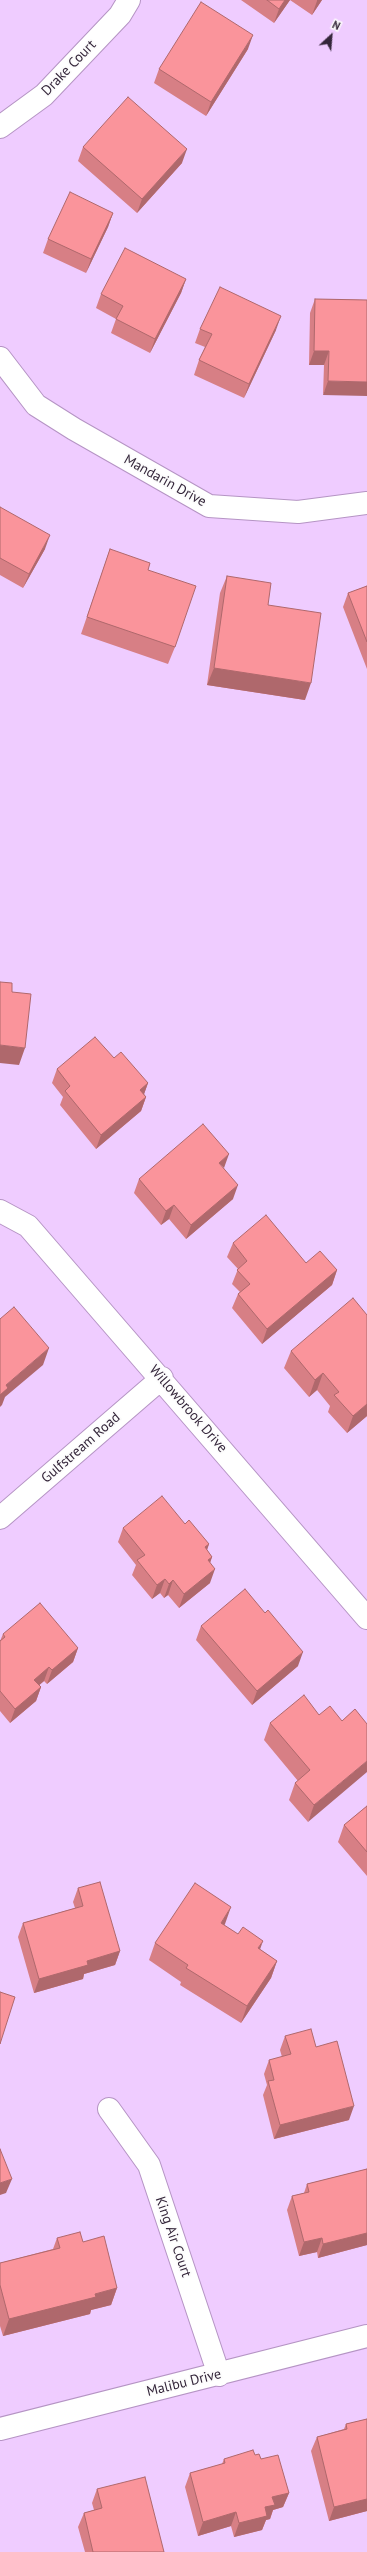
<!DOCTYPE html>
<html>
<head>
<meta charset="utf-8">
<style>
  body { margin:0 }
  #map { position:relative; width:367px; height:2552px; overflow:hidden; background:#efccff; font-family:"PT Sans",sans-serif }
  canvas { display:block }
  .north { position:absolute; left:311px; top:16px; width:40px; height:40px; -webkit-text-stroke:3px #fcfcfc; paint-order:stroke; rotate:26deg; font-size:11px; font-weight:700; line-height:16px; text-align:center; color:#34263a }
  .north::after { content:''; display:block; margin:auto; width:14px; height:18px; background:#34263a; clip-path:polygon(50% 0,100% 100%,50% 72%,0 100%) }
</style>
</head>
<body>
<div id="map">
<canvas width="367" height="2552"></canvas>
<div class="north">N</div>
</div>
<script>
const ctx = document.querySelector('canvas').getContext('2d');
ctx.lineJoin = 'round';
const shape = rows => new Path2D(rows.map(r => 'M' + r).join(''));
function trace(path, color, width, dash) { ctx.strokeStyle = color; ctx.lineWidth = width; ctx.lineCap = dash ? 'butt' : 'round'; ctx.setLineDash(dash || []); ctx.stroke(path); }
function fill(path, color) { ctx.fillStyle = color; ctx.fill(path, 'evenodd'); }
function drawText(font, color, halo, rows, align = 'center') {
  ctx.font = font + ' "PT Sans",sans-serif'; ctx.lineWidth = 3.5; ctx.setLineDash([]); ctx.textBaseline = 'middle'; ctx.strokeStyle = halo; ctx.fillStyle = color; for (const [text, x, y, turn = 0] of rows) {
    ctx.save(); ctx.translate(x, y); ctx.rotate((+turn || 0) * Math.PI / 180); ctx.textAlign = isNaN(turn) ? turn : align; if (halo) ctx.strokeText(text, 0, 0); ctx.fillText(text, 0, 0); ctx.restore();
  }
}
const street = shape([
  [0,127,44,95,120,15,129,0],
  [0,358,36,405,74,429,209,506,298,512,367,503],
  [0,1211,28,1226,367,1618],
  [0,1518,162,1378],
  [109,2109,149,2165,219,2375],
  [0,2429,367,2336]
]);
trace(street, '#b594c4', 24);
trace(street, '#fff', 22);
fill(shape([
  [241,0,290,0,274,23],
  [290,0,322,0,312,15],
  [248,49,206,116,154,83,159,69],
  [83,147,182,163,137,213,78,161],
  [113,213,108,227,86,273,43,253,48,239],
  [186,279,181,293,150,353,111,333,116,319,96,308,101,294],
  [315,299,367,300,323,395,324,365,309,365,310,313],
  [200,329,276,330,244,398,194,375,199,360,205,347,195,343],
  [0,507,45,549,23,588,0,575],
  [110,549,148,570,175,647,168,664,81,634],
  [227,576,268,605,305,700,207,685,220,593],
  [367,586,367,669,343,607,348,593],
  [114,1058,148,1083,144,1094,146,1097,141,1111,96,1149,60,1105,63,1097,52,1083,57,1069],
  [224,1168,233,1199,186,1239,169,1219,161,1225,134,1193,139,1179],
  [233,1243,306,1263,337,1270,332,1285,262,1344,232,1308,238,1294,240,1292,232,1284,238,1269,227,1257],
  [367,1315,367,1416,347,1433,328,1412,330,1406,317,1390,309,1397,284,1368,291,1351],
  [185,1524,209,1544,207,1550,212,1557,210,1563,210,1583,179,1608,168,1595,164,1598,160,1593,152,1599,132,1575,136,1565,118,1542,123,1528],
  [201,1626,298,1666,252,1705,196,1640],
  [3,1634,78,1648,73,1662,47,1684,44,1681,39,1685,41,1687,36,1701,10,1723,0,1711,0,1641],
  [355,1709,308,1822,289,1800,295,1783,298,1781,264,1740,270,1723,319,1715,342,1721],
  [367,1806,367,1876,338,1842,344,1825],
  [78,1888,120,1951,115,1965,84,1974,83,1979,34,1993,18,1937,23,1923,75,1908,73,1902],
  [225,1924,224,1925,277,1961,271,1978,241,2023,180,1985,181,1982,149,1960,155,1943],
  [285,2036,316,2047,349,2120,274,2139,263,2095,267,2085,264,2074,269,2060,282,2057,280,2050],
  [367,2169,367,2245,318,2258,317,2252,299,2256,287,2210,292,2196,304,2193,307,2184],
  [57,2238,83,2242,117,2288,111,2305,91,2310,90,2314,3,2336,0,2326,0,2263,53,2249],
  [367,2419,367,2511,329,2521,311,2451,317,2437,344,2429,346,2424],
  [255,2455,261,2459,289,2493,283,2507,273,2510,270,2519,266,2520,262,2530,234,2537,231,2526,198,2536,185,2487,190,2473,222,2464,224,2459],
  [97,2489,164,2552,85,2552,78,2527,84,2513,94,2510,92,2503]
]), '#d77f85');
fill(shape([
  [285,0,290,0,274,23,279,9],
  [317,0,322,0,312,15,317,1],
  [253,35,248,49,206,116,211,102],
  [187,149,182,163,137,213,142,199],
  [113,213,108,227,86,273,91,259],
  [186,279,181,293,150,353,155,339],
  [281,316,276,330,244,398,249,384],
  [314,351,329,351,324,365,309,365],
  [328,381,367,382,367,396,323,395],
  [50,535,45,549,23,588,29,574],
  [214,668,311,683,305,700,207,685],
  [0,1045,25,1048,19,1065,0,1063],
  [148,1083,143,1097,140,1090],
  [146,1097,141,1111,96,1149,101,1135],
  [229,1154,224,1168,219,1163],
  [238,1185,233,1199,186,1239,191,1225],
  [174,1205,169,1219,161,1225,166,1211],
  [337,1270,332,1285,262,1344,267,1329],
  [49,1348,43,1365,5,1397,2,1405,0,1407,0,1395,6,1385],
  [323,1373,317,1390,309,1397,315,1380],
  [367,1404,367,1416,347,1433,353,1416],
  [209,1544,204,1558,205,1547],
  [212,1557,207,1571,208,1560],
  [215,1569,210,1583,179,1608,184,1594],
  [165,1579,160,1593,152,1599,157,1585],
  [173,1580,168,1595,164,1598,169,1584],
  [78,1648,73,1662,47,1684,52,1670],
  [303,1652,298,1666,252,1705,257,1691],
  [49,1667,44,1681,29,1694,34,1680],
  [41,1687,36,1701,10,1723,15,1709],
  [367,1761,367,1772,308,1822,314,1805],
  [231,1907,225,1924,215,1939,221,1923],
  [263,1941,257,1958,258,1948],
  [120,1951,115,1965,84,1974,83,1979,34,1993,39,1979,87,1961],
  [277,1961,271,1978,241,2023,247,2006],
  [354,2106,349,2120,274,2139,280,2125],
  [12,2179,6,2193,0,2195,0,2183],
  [367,2233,367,2245,318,2258,323,2244],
  [322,2238,317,2252,299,2256,304,2242],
  [117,2288,111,2305,91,2310,90,2314,3,2336,9,2319],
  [289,2493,283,2507,273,2510,270,2519,266,2520,262,2530,234,2537,239,2523,272,2497],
  [367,2499,367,2511,329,2521,334,2507],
  [236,2512,231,2526,198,2536,203,2522]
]), '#af686c');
const building = shape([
  [267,0,285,0,279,9,267,0],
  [201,2,253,35,211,102,159,69,201,2],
  [128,97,187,149,142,199,83,147,128,97],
  [70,192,113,213,91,259,48,239,70,192],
  [125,248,186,279,155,339,116,319,123,306,101,294,125,248],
  [220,287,281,316,249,384,199,360,212,334,200,329,220,287],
  [315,299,367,300,367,382,328,381,329,351,314,351,315,299],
  [0,507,50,535,29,574,0,558,0,507],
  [110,549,150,563,148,570,196,586,175,647,87,617,110,549],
  [227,576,271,583,268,605,321,613,311,683,214,668,227,576],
  [367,586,367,642,348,593,367,586],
  [0,982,12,983,12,992,31,994,25,1048,0,1045,0,982],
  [95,1037,114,1058,121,1052,148,1083,140,1090,146,1097,101,1135,65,1091,70,1086,57,1069,95,1037],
  [203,1124,229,1154,219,1163,238,1185,191,1225,174,1205,166,1211,139,1179,203,1124],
  [266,1215,306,1263,320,1251,337,1270,267,1329,238,1294,250,1284,237,1270,247,1261,233,1243,266,1215],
  [353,1298,367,1315,367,1404,353,1416,334,1395,339,1392,323,1373,315,1380,291,1351,353,1298],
  [14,1307,49,1348,6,1385,8,1388,0,1395,0,1319,14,1307],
  [162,1496,185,1524,189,1520,209,1544,205,1547,212,1557,208,1560,215,1569,184,1594,173,1580,169,1584,165,1579,157,1585,137,1560,145,1555,123,1528,162,1496],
  [245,1589,265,1613,268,1610,303,1652,257,1691,201,1626,245,1589],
  [40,1603,78,1648,52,1670,49,1667,34,1680,41,1687,15,1709,0,1691,0,1641,5,1637,3,1634,40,1603],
  [304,1695,319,1715,330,1706,342,1721,355,1709,367,1724,367,1761,314,1805,295,1783,310,1770,270,1723,304,1695],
  [367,1806,367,1852,344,1825,367,1806],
  [100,1882,120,1951,87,1961,88,1965,39,1979,23,1923,83,1906,78,1888,100,1882],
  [195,1883,231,1907,221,1923,238,1934,243,1927,263,1941,258,1948,277,1961,247,2006,186,1968,188,1965,155,1943,195,1883],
  [0,1992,15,1997,0,2044,0,1992],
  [311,2029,316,2047,337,2041,354,2106,280,2125,268,2081,274,2080,269,2060,291,2054,285,2036,311,2029],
  [0,2149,12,2179,0,2183,0,2149],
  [367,2169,367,2233,323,2244,322,2238,304,2242,292,2196,309,2192,307,2184,367,2169],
  [80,2232,83,2242,104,2236,117,2288,95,2294,96,2297,9,2319,0,2285,0,2263,60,2248,57,2238,80,2232],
  [367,2419,367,2499,334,2507,317,2437,347,2429,346,2424,367,2419],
  [253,2450,255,2455,259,2454,261,2459,278,2455,289,2493,272,2497,275,2505,265,2507,267,2516,239,2523,236,2512,203,2522,190,2473,225,2463,224,2459,253,2450],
  [145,2477,164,2552,93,2552,84,2513,102,2508,97,2489,145,2477]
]);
fill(building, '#fa949b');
trace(building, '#af686c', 1);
drawText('14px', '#34263a', '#fcfcfc', [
  ["Drake Court",69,68,-46],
  ["Mandarin Drive",165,481,29],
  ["Willowbrook Drive",188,1409,49],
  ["Gulfstream Road",81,1448,-41],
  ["King Air Court",173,2237,71],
  ["Malibu Drive",184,2383,-14]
]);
</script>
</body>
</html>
